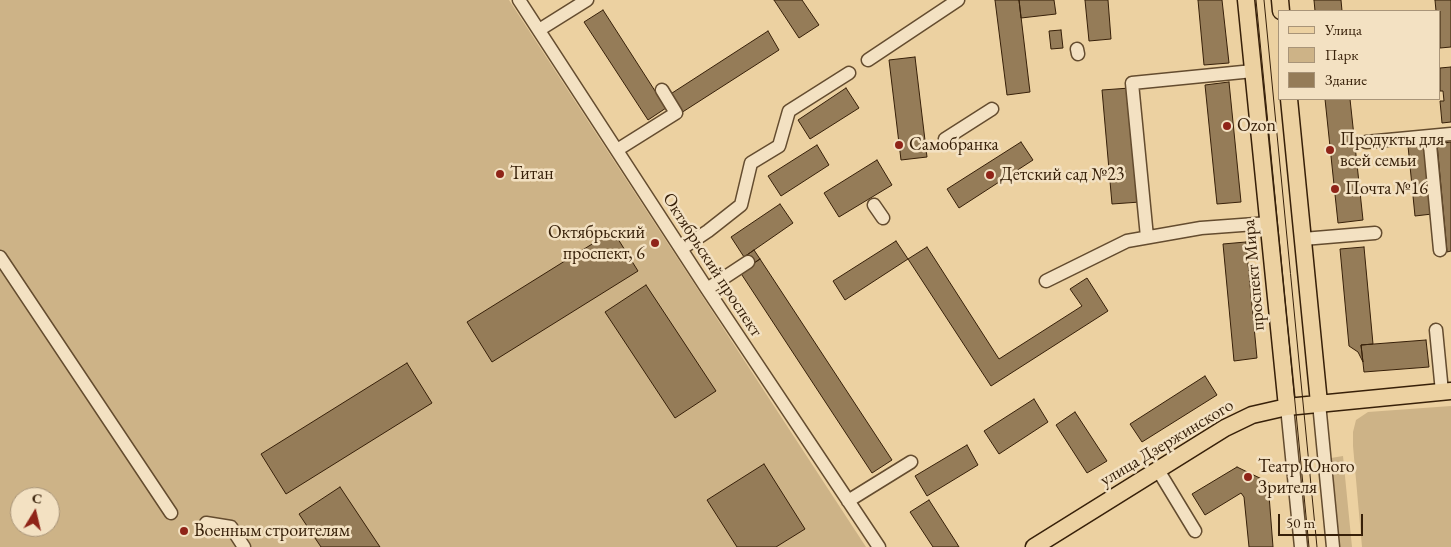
<!DOCTYPE html>
<html>
<head>
<meta charset="utf-8">
<style>
  body { margin:0 }
  #map { position:relative; width:1451px; height:547px; overflow:hidden; background:#ecd1a1; font-family:"EB Garamond",serif }
  canvas { display:block }
  .legend { position:absolute; left:1278px; top:10px; width:162px; height:90px; box-sizing:border-box; background:#f3e1c2; border:1px solid #a89478; margin:0; padding:6px 9px; list-style:none; font-size:15px; color:#372009 }
  .legend li { display:flex; align-items:center; gap:10px; height:25px }
  .legend b { width:25px; border:1px solid #a89478 }
  .north { position:absolute; left:10px; top:487px; width:50px; height:50px; box-sizing:border-box; background:#f3e1c2; border:1px solid #a89478; border-radius:50%; rotate:9deg; font-size:14px; font-weight:700; line-height:20px; text-align:center; color:#372009 }
  .north::after { content:''; display:block; margin:auto; width:18px; height:22px; background:#8f2418; clip-path:polygon(50% 0,100% 100%,50% 72%,0 100%) }
  .scale { position:absolute; left:1278px; top:514px; width:85px; height:22px; box-sizing:border-box; border:2px solid #372009; border-top:0; padding-left:6px; font-size:15px; line-height:18px; white-space:nowrap; color:#372009; -webkit-text-stroke:4px #f3e1c2; paint-order:stroke }
</style>
</head>
<body>
<div id="map">
<canvas width="1451" height="547"></canvas>
<ul class="legend">
<li><b style="height:6px;background:#ecd1a1"></b>Улица</li>
<li><b style="height:14px;background:#cdb387"></b>Парк</li>
<li><b style="height:14px;background:#957c58"></b>Здание</li>
</ul>
<div class="north">С</div>
<div class="scale">50 m</div>
</div>
<script>
const ctx = document.querySelector('canvas').getContext('2d');
ctx.lineJoin = 'round';
function fill(path, color) { ctx.fillStyle = color; ctx.fill(path, 'evenodd'); }
const shape = rows => new Path2D(rows.map(r => 'M' + r).join(''));
function trace(path, color, width, dash) { ctx.strokeStyle = color; ctx.lineWidth = width; ctx.lineCap = dash ? 'butt' : 'round'; ctx.setLineDash(dash || []); ctx.stroke(path); }
function drawText(font, color, halo, rows, align = 'center') {
  ctx.font = font + ' "EB Garamond",serif'; ctx.lineWidth = 5; ctx.setLineDash([]); ctx.textBaseline = 'middle'; ctx.strokeStyle = halo; ctx.fillStyle = color; for (const [text, x, y, turn = 0] of rows) {
    ctx.save(); ctx.translate(x, y); ctx.rotate((+turn || 0) * Math.PI / 180); ctx.textAlign = isNaN(turn) ? turn : align; if (halo) ctx.strokeText(text, 0, 0); ctx.fillText(text, 0, 0); ctx.restore();
  }
}
fill(shape([
  [0,0,509,0,866,547,0,547],
  [20,497,50,497,50,527,20,527],
  [1451,406,1451,547,1362,547,1353,446,1353,432,1356,420,1368,412],
  [1343,456,1352,547,1340,547,1331,458]
]), '#cdb387');
const building = shape([
  [774,0,802,0,819,25,799,38,774,0],
  [995,0,1019,0,1030,92,1007,95,995,0],
  [1019,0,1054,0,1056,14,1021,18,1019,0],
  [1085,0,1108,0,1111,39,1089,41,1085,0],
  [1198,0,1222,0,1229,63,1204,65,1198,0],
  [1314,0,1341,0,1342,11,1315,11,1314,0],
  [1435,0,1451,0,1451,47,1440,48,1440,11,1436,11,1435,0],
  [603,10,666,108,648,120,584,22,603,10],
  [1061,30,1063,48,1051,49,1049,31,1061,30],
  [768,31,779,50,681,113,669,95,768,31],
  [915,57,927,157,901,160,889,60,915,57],
  [1451,67,1451,122,1442,123,1440,101,1444,101,1443,91,1440,91,1440,68,1451,67],
  [1229,82,1241,202,1217,204,1205,85,1229,82],
  [846,88,859,108,810,139,798,120,846,88],
  [1130,88,1140,202,1112,204,1102,90,1130,88],
  [1325,99,1350,99,1363,220,1338,223,1325,99],
  [1021,142,1033,160,959,208,947,189,1021,142],
  [1451,142,1451,251,1447,252,1437,144,1451,142],
  [817,145,829,165,781,196,768,176,817,145],
  [1425,145,1432,214,1415,216,1408,146,1425,145],
  [877,160,892,185,839,217,824,193,877,160],
  [780,204,793,223,744,257,731,237,780,204],
  [613,231,638,271,492,362,467,322,613,231],
  [896,241,908,259,845,300,833,281,896,241],
  [1246,242,1257,358,1234,361,1223,244,1246,242],
  [927,247,999,359,1082,306,1070,289,1087,278,1108,311,991,386,908,259,927,247],
  [1364,247,1373,344,1361,345,1363,362,1358,352,1349,346,1340,249,1364,247],
  [754,250,760,259,750,266,744,257,754,250],
  [760,259,892,460,872,473,740,272,760,259],
  [646,285,716,391,675,418,605,312,646,285],
  [1426,340,1429,367,1364,372,1361,345,1426,340],
  [407,363,432,403,286,494,261,454,407,363],
  [1205,376,1217,395,1142,442,1130,424,1205,376],
  [1034,399,1048,422,999,454,984,431,1034,399],
  [1075,412,1107,461,1087,473,1056,425,1075,412],
  [967,445,978,465,927,496,915,476,967,445],
  [764,464,805,529,776,547,737,547,707,500,764,464],
  [1237,467,1268,482,1273,547,1249,547,1244,497,1241,493,1205,515,1192,494,1237,467],
  [340,487,380,547,321,547,299,514,340,487],
  [929,500,956,542,959,547,933,547,910,512,929,500]
]);
fill(building, '#957c58');
trace(building, '#372009', 1);
const minor = shape([
  [519,0,707,289,879,547],
  [539,30,587,0],
  [1077,49,1078,54],
  [868,60,958,0],
  [945,139,992,109],
  [1366,142,1451,134],
  [1430,145,1440,250],
  [617,150,676,113,662,90],
  [874,205,883,218],
  [1147,237,1132,83,1253,71],
  [1303,239,1375,233],
  [681,249,708,231,741,205,751,163,779,146,789,111,849,73],
  [0,257,171,513],
  [1046,281,1127,241,1201,228,1269,223],
  [707,289,748,262],
  [1436,330,1442,392],
  [1319,403,1333,547],
  [1287,407,1301,547],
  [1158,470,1195,531],
  [848,501,911,462],
  [206,523,231,527,244,547]
]);
const major = shape([
  [1246,0,1287,407],
  [1280,0,1281,11],
  [1289,99,1319,403],
  [1034,547,1225,428,1252,415,1287,407,1451,391]
]);
trace(minor, '#644c2f', 15);
trace(major, '#372009', 19);
trace(minor, '#f3e1c2', 12);
trace(major, '#ecd1a1', 16);
trace(shape([
  [1256,0,1309,547],
  [1264,0,1317,547]
]), '#372009', 1);
for (const [x, y, r, color] of [
  [1227,126,5,"#8f2418"],
  [899,145,5,"#8f2418"],
  [1330,150,5,"#8f2418"],
  [500,174,5,"#8f2418"],
  [990,175,5,"#8f2418"],
  [1335,189,5,"#8f2418"],
  [655,243,5,"#8f2418"],
  [1248,477,5,"#8f2418"],
  [184,531,5,"#8f2418"]
]) { const dot = new Path2D(); dot.arc(x, y, r, 0, 2 * Math.PI); ctx.fillStyle = color; ctx.fill(dot); trace(dot, '#f3e1c2', 2); }
drawText('18px', '#372009', '#f3e1c2', [
  ["Ozon",1237,126],
  ["Продукты для",1340,140],
  ["всей семьи",1340,161],
  ["Самобранка",909,145],
  ["Титан",510,174],
  ["Детский сад №23",1000,175],
  ["Почта №16",1345,189],
  ["Октябрьский",645,233,"right"],
  ["проспект, 6",645,254,"right"],
  ["Театр Юного",1258,467],
  ["Зрителя",1258,488],
  ["Военным строителям",194,531]
], 'left');
drawText('18px', '#372009', '#f3e1c2', [
  ["Октябрьский проспект",712,265,57],
  ["проспект Мира",1254,275,-95],
  ["улица Дзержинского",1167,443,-31]
]);
</script>
</body>
</html>
